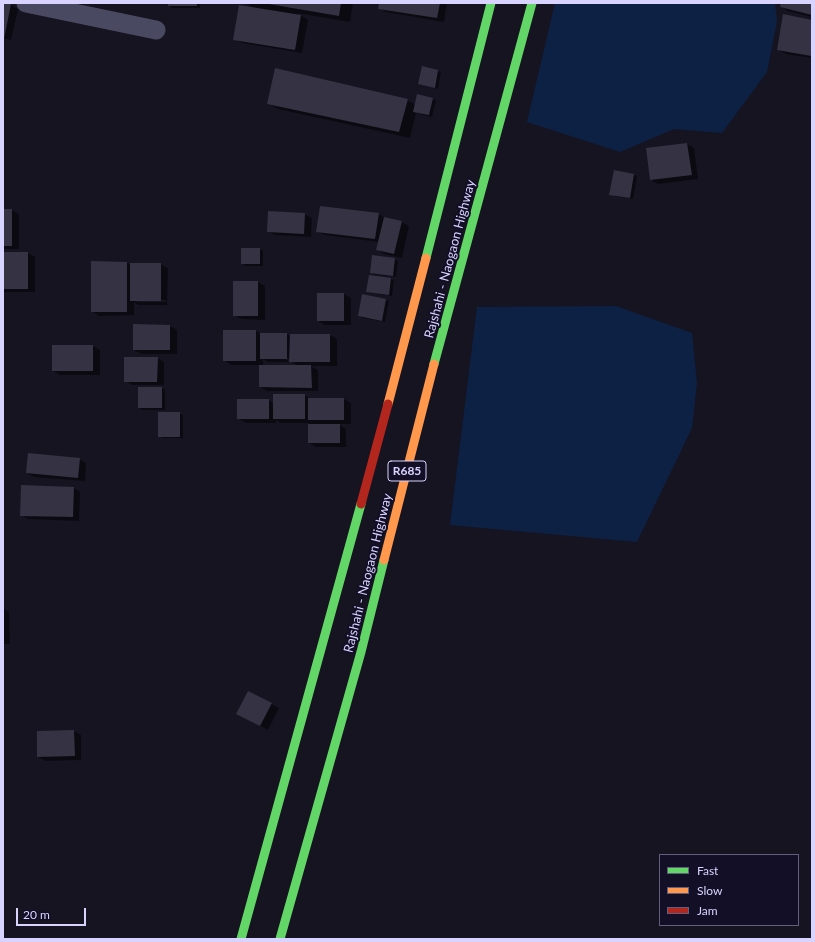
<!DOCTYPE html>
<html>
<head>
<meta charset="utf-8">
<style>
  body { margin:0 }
  #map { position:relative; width:815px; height:942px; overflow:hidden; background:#161421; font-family:Lato,sans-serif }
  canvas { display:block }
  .frame { position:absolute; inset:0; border:4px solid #d9d4ff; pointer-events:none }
  .legend { position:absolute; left:659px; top:854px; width:140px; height:72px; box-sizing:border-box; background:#130f26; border:1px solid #625e7d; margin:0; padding:5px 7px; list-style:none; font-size:12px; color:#d9d4ff }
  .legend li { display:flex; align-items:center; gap:8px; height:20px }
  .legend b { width:20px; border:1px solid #625e7d }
  .scale { position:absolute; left:16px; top:908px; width:70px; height:18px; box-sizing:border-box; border:2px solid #d9d4ff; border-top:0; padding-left:5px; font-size:12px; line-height:14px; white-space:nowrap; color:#d9d4ff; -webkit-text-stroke:3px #130f26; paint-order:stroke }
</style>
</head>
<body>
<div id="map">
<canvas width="815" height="942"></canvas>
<div class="frame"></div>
<ul class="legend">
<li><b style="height:5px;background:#63d668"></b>Fast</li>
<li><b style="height:5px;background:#ff974d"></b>Slow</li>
<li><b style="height:5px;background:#b3261e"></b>Jam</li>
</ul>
<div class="scale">20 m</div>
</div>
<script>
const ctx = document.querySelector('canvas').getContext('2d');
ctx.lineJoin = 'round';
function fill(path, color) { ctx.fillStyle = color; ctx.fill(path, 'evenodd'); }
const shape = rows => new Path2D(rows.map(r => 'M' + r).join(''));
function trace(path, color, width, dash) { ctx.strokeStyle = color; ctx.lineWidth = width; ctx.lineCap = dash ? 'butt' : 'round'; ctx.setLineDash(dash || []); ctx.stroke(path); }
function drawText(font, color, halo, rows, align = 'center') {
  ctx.font = font + ' Lato,sans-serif'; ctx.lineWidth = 4; ctx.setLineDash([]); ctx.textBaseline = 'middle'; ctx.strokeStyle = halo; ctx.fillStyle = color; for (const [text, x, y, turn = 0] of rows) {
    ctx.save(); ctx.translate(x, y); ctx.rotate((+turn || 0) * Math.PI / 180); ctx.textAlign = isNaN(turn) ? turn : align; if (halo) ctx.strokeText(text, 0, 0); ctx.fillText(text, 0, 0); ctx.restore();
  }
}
fill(shape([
  [555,3,775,3,777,21,767,72,722,133,674,129,620,152,527,122],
  [616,306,692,333,697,383,692,428,637,542,450,525,477,307]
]), '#0d2144');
fill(shape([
  [3,3,11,5,18,9,11,40,3,38],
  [49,3,83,3,83,5,52,5],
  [127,3,165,3,165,4,128,3],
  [169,3,200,3,200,8,173,8,169,6],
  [245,3,353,3,350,22,297,13,308,20,302,53,242,43,234,39,253,8],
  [380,3,447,3,444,22,386,12,379,8],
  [782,3,812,3,812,17,788,11,781,7],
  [784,16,812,21,812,58,786,54,778,50],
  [423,68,441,72,438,89,420,83],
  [433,99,436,100,432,117,416,113,410,138,278,109,268,103,407,100,416,105],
  [687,144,694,148,698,179,658,184,651,180,647,149],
  [633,174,637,176,633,199,614,196,611,194],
  [3,210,12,210,19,214,19,249,3,249],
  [304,214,312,218,311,237,275,235,268,231],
  [379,214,386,219,402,222,409,226,402,258,384,254,377,249,379,242,325,235,317,231],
  [242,249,260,249,263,251,263,266,245,266,242,264],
  [3,253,28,253,35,257,35,292,3,292],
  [373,256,395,259,398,261,396,277,374,274,371,272],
  [127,263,131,265,160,264,168,268,167,305,138,305,134,302,134,315,99,316,92,311],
  [137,300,166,300,166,302,137,302],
  [370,276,391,279,394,280,392,296,370,293,367,291],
  [258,282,265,286,265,320,241,319,234,315],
  [344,294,351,298,351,325,325,325,318,321],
  [385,300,389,301,385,322,362,318,359,316],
  [134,325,170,326,177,330,177,354,141,354,134,350],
  [256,331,262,334,286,334,291,336,291,335,330,335,337,339,337,366,310,366,318,370,318,391,267,391,260,387,260,365,231,365,224,360],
  [283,355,290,360,290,362,282,357],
  [263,359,268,362,292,362,298,366,263,366],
  [53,346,93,346,100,350,100,375,60,375,53,371],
  [157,358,164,362,164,385,132,385,125,381],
  [162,388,165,390,165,410,142,410,139,408],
  [305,395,311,399,344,399,351,403,351,424,338,424,346,429,346,447,316,447,309,443,309,423,281,423,276,420,276,423,246,423,238,418,269,400,274,404],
  [179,413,183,415,183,438,163,438,159,436],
  [79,459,86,463,85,481,34,477,27,473],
  [73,487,80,492,79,521,28,519,21,515],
  [3,608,9,612,10,644,3,644],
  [248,692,279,708,268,730,244,717],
  [74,731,81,735,81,760,46,761,38,757]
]), '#0007');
fill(shape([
  [3,3,11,4,4,39,3,39],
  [168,3,197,3,197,6,168,6],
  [263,3,341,3,339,16],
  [379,3,440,3,437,18,378,9],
  [781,3,812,3,812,15,780,7],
  [239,5,301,15,295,50,233,40],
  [783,14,812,20,811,56,777,50],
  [422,66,438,70,435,88,418,84],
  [275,68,408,99,399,132,267,104],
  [417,94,433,98,429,115,413,112],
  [687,143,692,175,650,180,646,148],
  [614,170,634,174,630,198,609,195],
  [320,206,379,213,375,239,316,232],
  [3,209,12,209,12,246,3,246],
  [268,211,305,213,304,234,267,232],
  [384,217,402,221,394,254,376,250],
  [241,248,260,248,260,264,241,264],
  [3,252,28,252,28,289,3,289],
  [372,255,395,258,393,276,370,273],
  [91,261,127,262,127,312,91,312],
  [130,263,161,263,161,301,130,301],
  [369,275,391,278,389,295,366,292],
  [233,281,258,281,258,316,233,316],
  [317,293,344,293,344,321,317,321],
  [362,294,386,299,382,321,358,316],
  [133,324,170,325,170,350,133,350],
  [223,330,256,330,256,361,223,361],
  [260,333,287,333,287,359,260,359],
  [290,334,330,334,330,362,289,362],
  [52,345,93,345,93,371,52,371],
  [124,357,158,357,157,382,124,382],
  [259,365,311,365,312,388,259,387],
  [138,387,162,387,162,408,138,408],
  [273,394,305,394,305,419,273,419],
  [308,398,344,398,344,420,308,420],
  [237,399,269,399,269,419,237,419],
  [158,412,180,412,180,437,158,437],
  [308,424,340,424,340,443,308,443],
  [28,453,80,458,78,478,26,473],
  [21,485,74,487,73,517,20,516],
  [248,691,272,703,260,726,236,714],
  [74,730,75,756,37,757,37,731]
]), '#343243');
trace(shape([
  [26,3,156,30]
]), '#4a4962', 19);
trace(shape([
  [426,258,491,3],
  [434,364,532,3],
  [241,939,361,504],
  [280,939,361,652,384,560]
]), '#63d668', 9);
trace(shape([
  [388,404,426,258],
  [384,560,434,364]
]), '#ff974d', 9);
trace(shape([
  [361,504,388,404]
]), '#b3261e', 9);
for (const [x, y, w] of [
  [407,471,38]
]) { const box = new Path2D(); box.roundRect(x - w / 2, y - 10, w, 20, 3); ctx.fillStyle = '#130f26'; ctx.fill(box); trace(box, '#d9d4ff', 1); }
drawText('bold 12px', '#d9d4ff', null, [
  ["R685",407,471]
]);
drawText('13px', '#d9d4ff', '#130f26', [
  ["Rajshahi - Naogaon Highway",450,259,-75],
  ["Rajshahi - Naogaon Highway",368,573,-76]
]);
</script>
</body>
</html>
